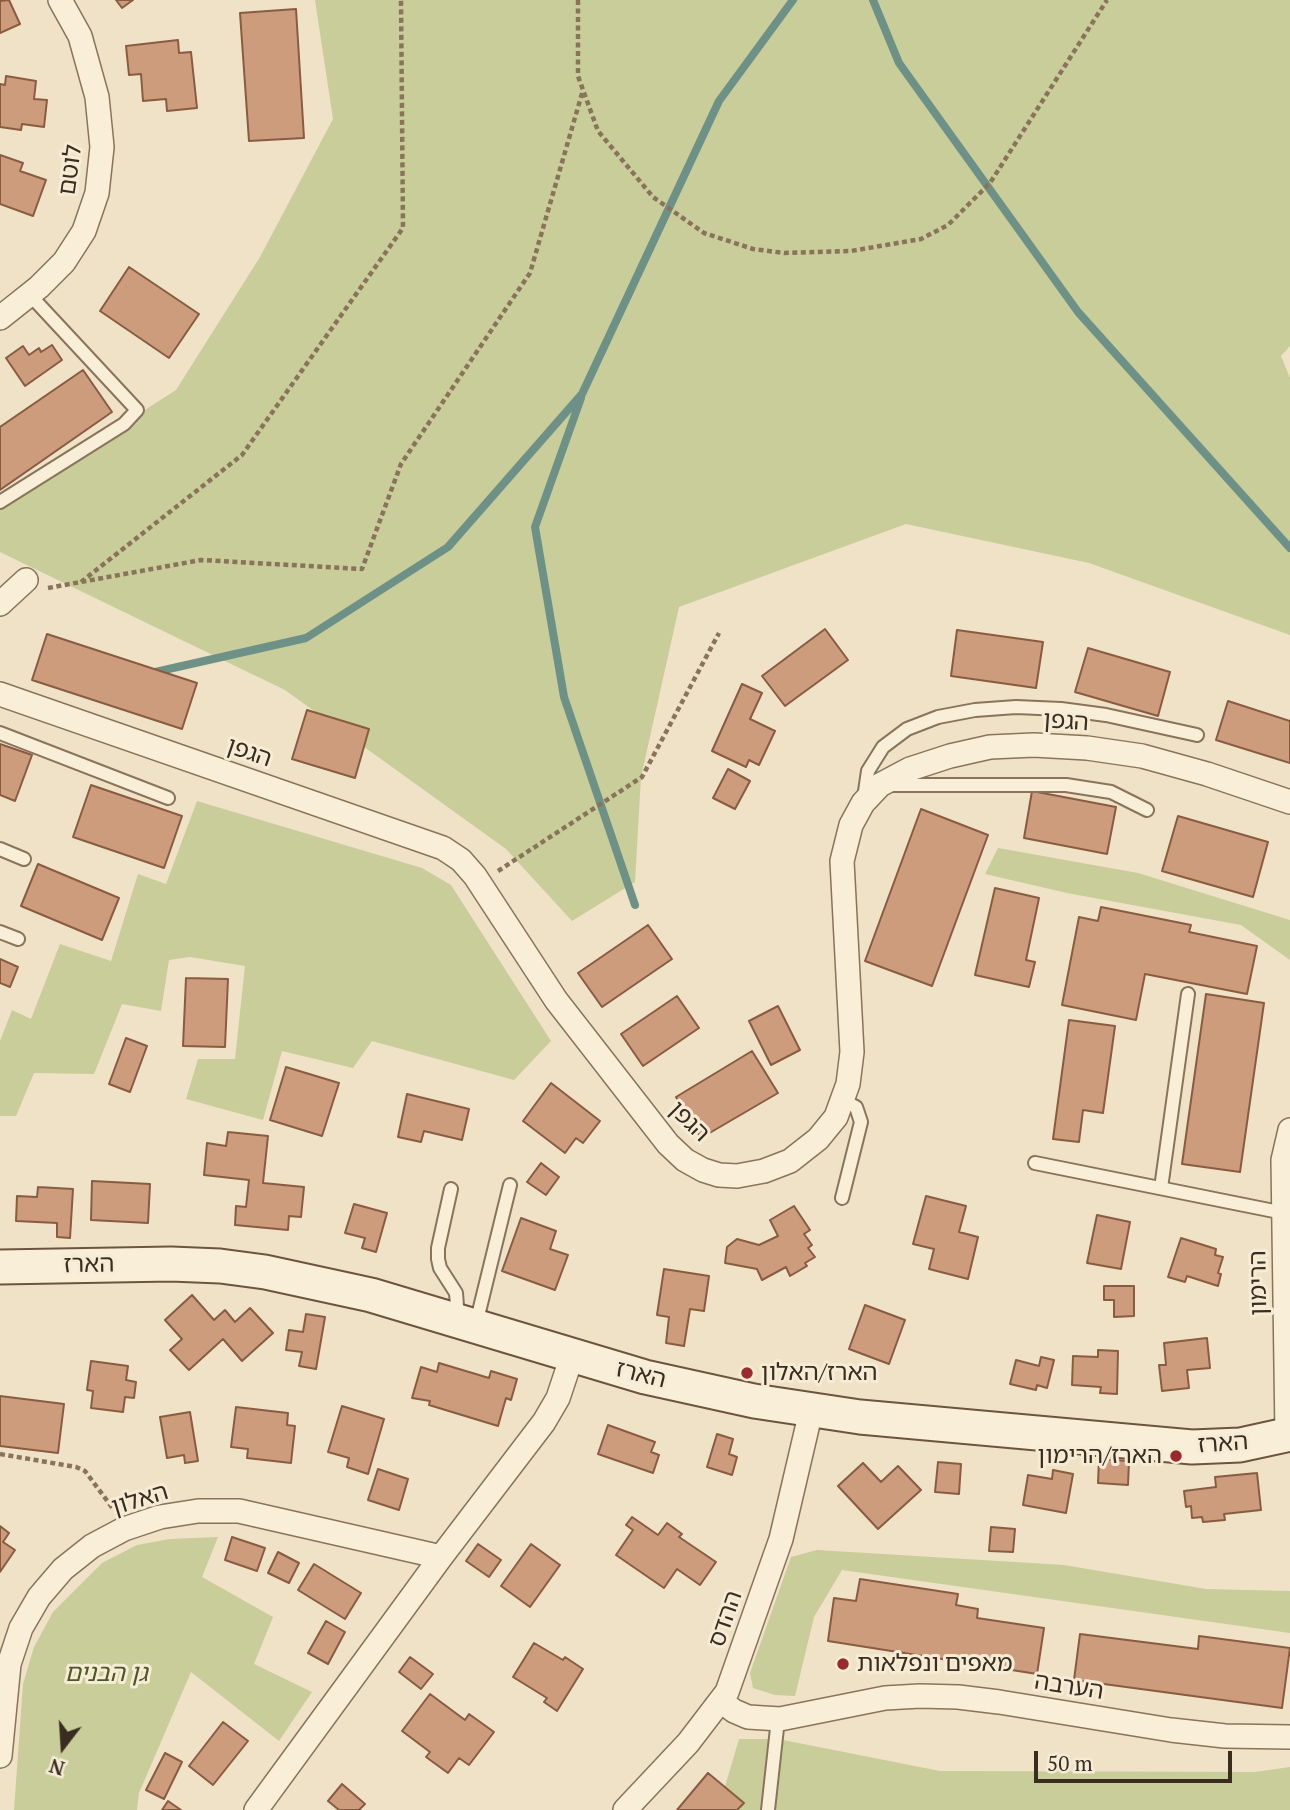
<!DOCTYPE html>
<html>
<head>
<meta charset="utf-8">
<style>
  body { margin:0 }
  #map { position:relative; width:1290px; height:1810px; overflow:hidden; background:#efe2c6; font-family:"PT Serif",serif }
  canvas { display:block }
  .north { position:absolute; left:28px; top:1712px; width:70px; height:70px; -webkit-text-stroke:5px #f6ecd5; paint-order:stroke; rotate:197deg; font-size:19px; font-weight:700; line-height:28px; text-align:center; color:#3a2c1f }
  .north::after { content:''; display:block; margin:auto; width:24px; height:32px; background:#3a2c1f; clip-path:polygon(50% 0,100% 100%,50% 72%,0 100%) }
  .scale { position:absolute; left:1034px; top:1751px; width:198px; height:32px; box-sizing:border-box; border:4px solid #3a2c1f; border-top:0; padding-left:9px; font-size:21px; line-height:24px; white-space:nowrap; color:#3a2c1f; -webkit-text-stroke:5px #f6ecd5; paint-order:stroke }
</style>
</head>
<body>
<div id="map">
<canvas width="1290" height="1810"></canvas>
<div class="north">N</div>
<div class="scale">50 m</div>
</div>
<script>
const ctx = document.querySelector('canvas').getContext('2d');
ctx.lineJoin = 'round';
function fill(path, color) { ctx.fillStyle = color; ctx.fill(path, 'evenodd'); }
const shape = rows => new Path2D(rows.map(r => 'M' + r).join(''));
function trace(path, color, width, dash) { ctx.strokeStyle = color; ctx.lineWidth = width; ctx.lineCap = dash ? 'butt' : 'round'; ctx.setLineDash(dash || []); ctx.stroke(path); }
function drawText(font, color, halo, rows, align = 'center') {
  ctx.font = font + ' "PT Serif","Noto Sans Hebrew",serif'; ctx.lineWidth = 6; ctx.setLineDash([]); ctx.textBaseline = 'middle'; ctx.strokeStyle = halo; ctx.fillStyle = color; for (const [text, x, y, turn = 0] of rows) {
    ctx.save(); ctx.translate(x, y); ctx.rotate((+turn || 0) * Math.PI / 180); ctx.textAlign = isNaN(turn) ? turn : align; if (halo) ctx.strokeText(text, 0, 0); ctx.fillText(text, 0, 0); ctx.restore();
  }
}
fill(shape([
  [315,0,1290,0,1290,346,1281,356,1290,378,1290,635,1089,563,906,524,679,607,641,777,635,882,572,921,506,849,285,690,0,552,0,503,176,390,260,257,333,119],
  [197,801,422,868,451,885,551,1041,514,1080,372,1041,353,1068,282,1051,263,1120,186,1099,198,1059,235,1059,245,966,190,957,169,960,161,1011,122,1004,94,1074,34,1073,16,1116,0,1116,0,1041,12,1010,31,1019,60,944,111,961,138,874,166,884],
  [998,848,1138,873,1290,920,1290,960,1241,925,1067,893,985,874],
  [218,1537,202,1577,273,1617,254,1664,312,1692,279,1741,191,1672,139,1793,137,1810,14,1810,23,1684,34,1647,53,1612,102,1563,137,1545,170,1539],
  [817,1550,1064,1565,1206,1589,1290,1591,1290,1633,842,1570,814,1617,795,1696,775,1695,753,1688,750,1673,791,1557],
  [739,1739,778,1739,940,1771,1255,1772,1290,1767,1290,1810,718,1810]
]), '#c8cd99');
trace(shape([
  [873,0,899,63,1078,312,1290,548],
  [581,398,535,527,564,697,635,905],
  [151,673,306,638,448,547,582,394,719,101,793,0]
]), '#6e9187', 8);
const building = shape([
  [9,0,20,24,0,33,0,1,9,0],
  [116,0,133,0,122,8,116,0],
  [296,9,304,138,249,141,240,13,296,9],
  [178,40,179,53,191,52,197,108,167,111,166,99,143,101,141,74,129,75,126,46,178,40],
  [6,76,36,81,34,99,47,100,44,127,22,124,21,130,0,127,0,84,5,85,6,76],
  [0,155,23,163,20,171,46,180,33,216,0,204,0,155],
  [129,267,199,314,169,358,100,311,129,267],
  [52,345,62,360,25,386,6,358,23,346,29,355,39,348,41,352,52,345],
  [83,370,112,412,0,490,0,427,83,370],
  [825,629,848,660,785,706,762,676,825,629],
  [957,630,1043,642,1036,688,951,676,957,630],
  [47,634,197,683,182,729,32,680,47,634],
  [1088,648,1170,672,1158,716,1075,692,1088,648],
  [742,684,762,693,750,719,775,731,759,765,749,760,746,767,712,751,742,684],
  [1228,701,1290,721,1290,763,1216,740,1228,701],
  [307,710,369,729,355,778,292,759,307,710],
  [0,744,32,755,15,801,0,795,0,744],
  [728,769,750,781,735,809,713,798,728,769],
  [91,785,182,816,164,868,73,837,91,785],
  [1032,791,1116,807,1107,854,1024,838,1032,791],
  [921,809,988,835,932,986,865,961,921,809],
  [1178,816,1268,842,1253,897,1162,871,1178,816],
  [38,864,119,898,102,940,21,906,38,864],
  [995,888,1039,898,1026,960,1035,962,1029,987,975,975,995,888],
  [1101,907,1191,925,1189,932,1257,946,1247,994,1145,974,1136,1020,1062,1005,1079,917,1098,921,1101,907],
  [648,925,672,959,602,1007,578,973,648,925],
  [0,959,18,967,10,987,0,983,0,959],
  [186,978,228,979,225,1047,183,1046,186,978],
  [1206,994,1264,1003,1240,1172,1182,1164,1206,994],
  [677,996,699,1028,643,1066,621,1034,677,996],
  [778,1006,800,1050,771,1065,749,1021,778,1006],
  [1069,1020,1115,1026,1103,1113,1083,1110,1079,1142,1053,1139,1069,1020],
  [126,1038,147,1046,130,1092,109,1084,126,1038],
  [752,1051,778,1093,701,1138,676,1097,752,1051],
  [286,1067,339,1083,322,1136,270,1120,286,1067],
  [551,1083,600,1121,583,1143,576,1138,565,1153,523,1121,551,1083],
  [407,1094,469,1109,462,1140,424,1131,421,1142,398,1137,407,1094],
  [228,1132,268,1136,263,1183,304,1187,301,1217,289,1216,288,1230,235,1225,236,1206,246,1207,249,1180,204,1175,207,1143,226,1146,228,1132],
  [541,1163,559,1177,546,1195,527,1182,541,1163],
  [92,1181,150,1184,148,1223,91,1220,92,1181],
  [38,1187,73,1189,70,1238,57,1237,57,1223,16,1221,17,1196,37,1197,38,1187],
  [926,1196,966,1206,959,1232,978,1237,968,1279,929,1269,934,1249,913,1244,926,1196],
  [354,1204,387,1213,376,1252,362,1248,365,1238,345,1233,354,1204],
  [794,1206,810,1230,804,1234,812,1245,808,1248,815,1257,805,1263,807,1266,790,1276,786,1267,762,1280,757,1269,725,1263,727,1247,737,1239,759,1245,778,1236,770,1220,794,1206],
  [1097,1215,1130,1222,1121,1269,1087,1263,1097,1215],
  [521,1218,556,1231,550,1249,568,1255,555,1290,502,1271,521,1218],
  [1181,1238,1216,1249,1215,1255,1223,1257,1218,1273,1221,1274,1218,1286,1187,1276,1185,1282,1168,1277,1181,1238],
  [664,1269,709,1276,704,1311,690,1309,684,1346,666,1343,669,1317,657,1315,664,1269],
  [1104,1286,1134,1286,1134,1316,1114,1317,1114,1300,1104,1300,1104,1286],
  [192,1295,214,1320,225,1310,235,1322,250,1308,273,1333,242,1361,223,1339,189,1370,170,1350,182,1339,165,1320,192,1295],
  [865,1305,905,1320,889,1364,849,1349,865,1305],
  [306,1314,325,1317,316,1369,299,1366,302,1352,286,1350,289,1330,303,1332,306,1314],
  [1207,1338,1210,1368,1187,1370,1189,1388,1162,1391,1159,1365,1166,1365,1164,1343,1207,1338],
  [1098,1350,1118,1351,1117,1394,1100,1393,1101,1387,1072,1385,1073,1356,1098,1357,1098,1350],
  [1041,1357,1054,1360,1047,1388,1037,1385,1036,1390,1010,1384,1016,1360,1039,1366,1041,1357],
  [91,1361,128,1366,126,1380,136,1382,134,1398,125,1397,123,1412,91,1408,93,1391,87,1390,91,1361],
  [439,1363,489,1378,491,1371,517,1379,511,1400,506,1398,498,1426,429,1405,430,1401,412,1398,421,1367,437,1372,439,1363],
  [0,1396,64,1404,58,1453,0,1446,0,1396],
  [342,1406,384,1419,368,1474,347,1467,349,1458,328,1452,342,1406],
  [236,1407,288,1413,287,1425,295,1426,291,1463,247,1458,248,1449,231,1447,236,1407],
  [190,1412,198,1461,185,1463,184,1455,167,1458,160,1417,190,1412],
  [608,1425,655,1442,651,1452,659,1455,653,1473,598,1454,608,1425],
  [717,1434,733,1439,729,1454,737,1457,732,1475,707,1467,717,1434],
  [1099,1459,1129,1461,1128,1485,1098,1483,1099,1459],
  [938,1462,961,1464,959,1494,935,1492,938,1462],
  [863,1463,881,1482,898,1466,921,1490,878,1529,838,1486,863,1463],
  [378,1469,408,1479,399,1510,368,1500,378,1469],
  [1053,1470,1073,1474,1066,1513,1023,1505,1028,1475,1052,1479,1053,1470],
  [1257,1473,1261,1510,1224,1514,1225,1520,1203,1522,1202,1517,1192,1518,1191,1506,1186,1507,1184,1491,1216,1487,1215,1477,1257,1473],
  [632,1517,658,1535,667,1523,682,1534,679,1537,716,1562,700,1585,677,1569,664,1588,616,1555,633,1530,626,1525,632,1517],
  [0,1526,9,1533,3,1542,15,1550,0,1572,0,1526],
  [991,1527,1015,1529,1013,1552,989,1551,991,1527],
  [232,1537,265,1548,257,1571,225,1560,232,1537],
  [478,1544,501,1560,489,1577,466,1561,478,1544],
  [531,1544,560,1565,530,1607,501,1586,531,1544],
  [278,1552,299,1563,289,1583,268,1573,278,1552],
  [314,1564,361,1593,345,1619,298,1590,314,1564],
  [860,1579,958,1594,956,1605,978,1609,977,1618,1044,1628,1037,1674,828,1641,834,1598,856,1601,860,1579],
  [326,1621,345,1632,328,1664,308,1653,326,1621],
  [1080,1634,1198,1649,1199,1636,1290,1648,1282,1708,1074,1680,1080,1634],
  [534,1643,563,1660,565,1657,583,1669,557,1711,544,1702,547,1698,513,1677,534,1643],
  [410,1657,433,1674,421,1689,399,1672,410,1657],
  [430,1694,465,1720,469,1714,494,1732,469,1765,459,1758,448,1773,426,1757,430,1752,402,1731,430,1694],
  [223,1722,248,1741,213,1785,189,1766,223,1722],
  [165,1753,182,1762,164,1799,146,1790,165,1753],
  [708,1773,744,1803,737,1810,677,1810,708,1773],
  [342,1784,365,1804,359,1810,339,1810,328,1801,342,1784],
  [168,1801,181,1810,162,1810,168,1801]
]);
fill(building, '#cd9c7c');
trace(building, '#895c41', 2);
const lane = shape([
  [0,502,124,424,137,410,30,295],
  [0,733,168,798],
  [886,785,1066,785,1111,792,1147,810],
  [864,798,868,771,883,747,907,729,938,717,975,710,1016,707,1061,709,1106,715,1197,735],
  [0,849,24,859],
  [0,932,18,939],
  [842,1100,856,1107,861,1122,842,1198],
  [1035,1163,1284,1213],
  [1161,1188,1188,994],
  [451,1189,438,1248,438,1259,440,1268,456,1293,458,1319],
  [476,1324,510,1185],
  [768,1810,778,1719]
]);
const street = shape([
  [0,318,39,287,64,262,84,231,97,193,102,147,97,97,80,36,60,0],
  [0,604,26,580],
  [0,694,443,848,461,860,475,876,556,1000,668,1144,685,1160,703,1170,719,1175,737,1176,764,1171,790,1161,818,1139,836,1117,848,1084,852,1052,842,861,851,825,863,803,880,785,910,769,950,756,990,747,1034,745,1087,748,1142,756,1207,774,1290,802],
  [1287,1435,1283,1160,1290,1130],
  [721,1701,734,1711,748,1717,780,1719,885,1698,920,1696,958,1697,999,1702,1171,1730,1225,1736,1290,1737],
  [0,1756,9,1664,21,1628,39,1597,63,1569,92,1546,124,1529,160,1517,198,1511,239,1511,441,1557],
  [256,1810,441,1557,544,1422,558,1398,572,1356],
  [625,1810,688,1743,727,1692,781,1539,811,1411]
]);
const secondary = shape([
  [0,1267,171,1264,220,1266,265,1272,371,1295,645,1377,754,1401,860,1417,1192,1447,1240,1445,1290,1434]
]);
trace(lane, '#8a735b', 16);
trace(street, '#8a735b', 26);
trace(secondary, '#6c543e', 37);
trace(shape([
  [578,0,578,76,598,131,653,197,704,233,753,249,784,253,851,251,921,239,948,225,990,183,1107,0],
  [81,582,242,455,403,228,401,0],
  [48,588,201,560,362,569,401,464,530,273,583,90],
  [498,871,642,777,719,633],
  [0,1454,76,1467,85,1471,114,1510]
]), '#8a735b', 4.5, [5, 3.5]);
trace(lane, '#f9efd9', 12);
trace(street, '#f9efd9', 23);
trace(secondary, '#f9efd9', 33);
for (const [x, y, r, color] of [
  [747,1373,7,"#992b2e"],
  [1176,1456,7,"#992b2e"],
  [843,1664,7,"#992b2e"]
]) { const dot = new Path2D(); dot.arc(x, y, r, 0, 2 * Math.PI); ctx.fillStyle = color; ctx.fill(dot); trace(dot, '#f6ecd5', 2.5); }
drawText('24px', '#3a2c1f', '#f6ecd5', [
  ["לוטם",71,170,-82],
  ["הגפן",1066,722,4],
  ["הגפן",249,753,19],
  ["הגפן",689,1122,45],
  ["הארז",89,1265,-1],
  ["הרימון",1259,1283,-91],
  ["הארז",641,1375,14],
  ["הארז",1223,1444,-4],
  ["האלון",140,1500,-17],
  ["ההדס",726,1619,-71],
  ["הערבה",1069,1687,9]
]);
drawText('24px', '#3a2c1f', '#f6ecd5', [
  ["הארז/האלון",761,1373],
  ["הארז/הרימון",1162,1456,"right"],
  ["מאפים ונפלאות",857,1664]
], 'left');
drawText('italic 24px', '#4b5726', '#f6ecd5', [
  ["גן הבנים",106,1674]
]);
</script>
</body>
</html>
